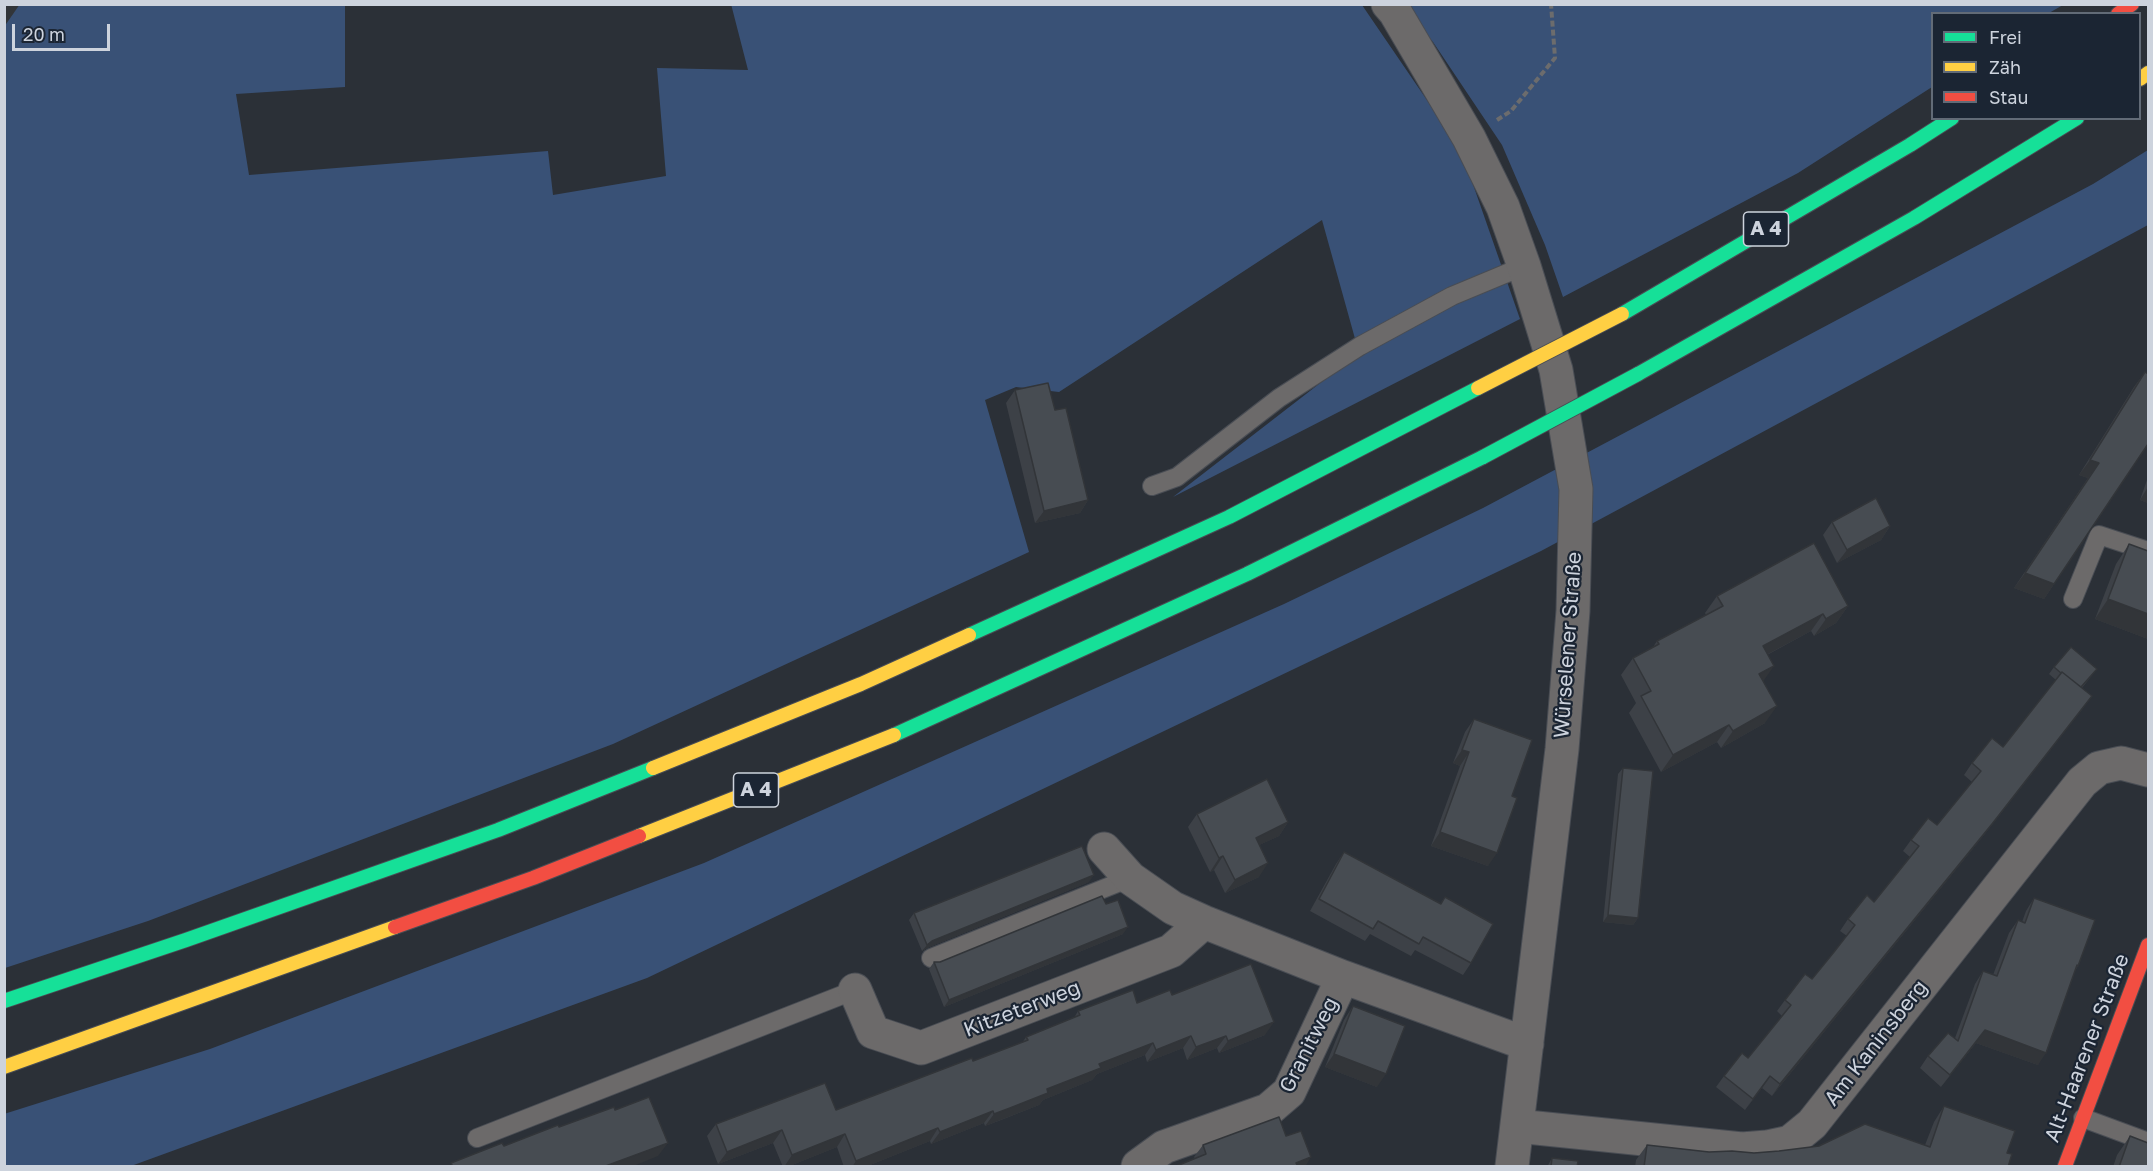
<!DOCTYPE html>
<html>
<head>
<meta charset="utf-8">
<style>
  body { margin:0 }
  #map { position:relative; width:2153px; height:1171px; overflow:hidden; background:#2b3037; font-family:"Golos Text",sans-serif }
  canvas { display:block }
  .frame { position:absolute; inset:0; border:6px solid #cdd3dd; pointer-events:none }
  .legend { position:absolute; left:1931px; top:12px; width:210px; height:108px; box-sizing:border-box; background:#1b2533; border:2px solid #626b77; margin:0; padding:8px 10px; list-style:none; font-size:18px; color:#cdd3dd }
  .legend li { display:flex; align-items:center; gap:12px; height:30px }
  .legend b { width:30px; border:2px solid #626b77 }
  .scale { position:absolute; left:12px; top:24px; width:98px; height:27px; box-sizing:border-box; border:3px solid #cdd3dd; border-top:0; padding-left:8px; font-size:18px; line-height:21px; white-space:nowrap; color:#cdd3dd; -webkit-text-stroke:4px #1b2533; paint-order:stroke }
</style>
</head>
<body>
<div id="map">
<canvas width="2153" height="1171"></canvas>
<div class="frame"></div>
<ul class="legend">
<li><b style="height:8px;background:#16e098"></b>Frei</li>
<li><b style="height:8px;background:#ffcf43"></b>Zäh</li>
<li><b style="height:8px;background:#f24e42"></b>Stau</li>
</ul>
<div class="scale">20 m</div>
</div>
<script>
const ctx = document.querySelector('canvas').getContext('2d');
ctx.lineJoin = 'round';
function fill(path, color) { ctx.fillStyle = color; ctx.fill(path, 'evenodd'); }
const shape = rows => new Path2D(rows.map(r => 'M' + r).join(''));
function trace(path, color, width, dash) { ctx.strokeStyle = color; ctx.lineWidth = width; ctx.lineCap = dash ? 'butt' : 'round'; ctx.setLineDash(dash || []); ctx.stroke(path); }
function drawText(font, color, halo, rows, align = 'center') {
  ctx.font = font + ' "Golos Text",sans-serif'; ctx.lineWidth = 4.5; ctx.setLineDash([]); ctx.textBaseline = 'middle'; ctx.strokeStyle = halo; ctx.fillStyle = color; for (const [text, x, y, turn = 0] of rows) {
    ctx.save(); ctx.translate(x, y); ctx.rotate((+turn || 0) * Math.PI / 180); ctx.textAlign = isNaN(turn) ? turn : align; if (halo) ctx.strokeText(text, 0, 0); ctx.fillText(text, 0, 0); ctx.restore();
  }
}
fill(shape([
  [731,4,1362,5,1461,150,1520,319,1173,497,1359,353,1322,220,1059,392,1016,387,985,400,1029,552,613,744,148,921,5,968,4,24,13,5,345,5,345,87,236,94,249,175,548,151,553,195,666,176,657,68,748,70],
  [1400,5,2063,5,2049,13,1932,14,1932,87,1798,173,1563,297,1545,245,1502,145,1433,42],
  [2148,150,2148,225,1541,551,647,978,131,1166,5,1166,4,1114,210,1049,704,863,1284,604,1483,508,2093,184]
]), '#395176');
const lane = shape([
  [1152,486,1177,477,1279,398,1360,346,1452,296,1524,266],
  [2073,599,2099,535,2148,551],
  [931,958,1130,878],
  [2083,1118,2148,1142],
  [477,1138,855,990]
]);
const street = shape([
  [1388,4,1395,12,1469,138,1503,207,1524,266,1556,370,1576,489,1573,611,1562,749,1512,1166],
  [1104,849,1130,878,1173,908,1204,922,1343,977,1527,1044],
  [855,990,873,1032,921,1048,1171,951,1204,922],
  [1517,1126,1742,1149,1767,1147,1790,1142,1812,1124,2082,782,2099,768,2121,763,2148,770],
  [1138,1166,1164,1147,1268,1110,1289,1092,1343,977]
]);
const fast = shape([
  [1622,314,1910,145,1952,118],
  [1638,374,1914,218,2077,118],
  [969,635,1229,517,1478,388],
  [894,735,1247,574,1483,457],
  [4,1001,186,940,498,830,653,768]
]);
const slow = shape([
  [2140,79,2148,73],
  [653,768,861,684,969,635],
  [639,836,894,735],
  [4,1067,395,927]
]);
const jam = shape([
  [2118,14,2132,4],
  [395,927,533,878,639,836],
  [2065,1166,2148,945]
]);
trace(lane, '#494d54', 20);
trace(street, '#494d54', 35);
trace(fast, '#494d54', 16);
trace(slow, '#494d54', 16);
trace(jam, '#494d54', 16);
trace(shape([
  [1497,120,1511,111,1555,58,1551,4]
]), '#6c6c6d', 4, [6, 3]);
trace(lane, '#6c6a6a', 18);
trace(street, '#6c6a6a', 33);
trace(fast, '#16e098', 14);
trace(slow, '#ffcf43', 14);
trace(jam, '#f24e42', 14);
const fastBridge = shape([
  [1483,457,1638,374]
]);
const slowBridge = shape([
  [1478,388,1622,314]
]);
trace(fastBridge, '#494d54', 16, []);
trace(slowBridge, '#494d54', 16, []);
trace(fastBridge, '#16e098', 14);
trace(slowBridge, '#ffcf43', 14);
fill(shape([
  [2145,372,2054,584,2044,599,2014,588,2088,478,2079,475,2134,387],
  [1015,390,1088,500,1080,513,1035,523,1006,403],
  [2148,477,2148,503,2140,500],
  [1832,522,1890,526,1881,540,1837,563,1823,535],
  [2129,544,2148,551,2148,639,2095,619,2116,564],
  [1717,596,1848,606,1836,623,1814,636,1811,631,1767,655,1763,681,1765,723,1721,748,1717,742,1661,772,1629,713,1636,703,1621,675,1633,658,1653,647,1657,641,1706,615,1705,613],
  [2054,667,2097,669,2082,688,2084,707,1984,835,1772,1096,1762,1088,1745,1110,1716,1087,1724,1076,1748,1058,1782,1016,1777,1011,1785,1000,1812,979,1847,936,1840,931,1848,919,1874,902,1910,857,1903,851,1911,840,1937,825,1972,782,1964,775,1972,763,2003,747,2056,680,2049,674],
  [1474,719,1512,796,1488,866,1431,846,1460,766,1453,763,1465,732],
  [1623,768,1638,918,1633,925,1603,922,1618,774],
  [1197,814,1288,822,1279,836,1259,845,1259,877,1225,893,1214,870,1210,872,1188,827],
  [1344,852,1440,904,1445,897,1471,963,1463,975,1415,950,1411,956,1370,934,1365,941,1310,911,1336,864],
  [1089,882,927,948,922,951,909,920,914,913],
  [2034,898,2078,966,2075,971,2038,1065,1976,1043,1941,1087,1920,1068,1928,1056,1955,1038,1975,984,1983,971,1993,975,2009,933,2018,920,2022,922,2026,911],
  [1106,904,1123,934,944,1007,929,969,934,962,940,962],
  [1172,995,1265,1035,1219,1053,1217,1048,1187,1060,1183,1048,1147,1062,1145,1055,1097,1074,1092,1080,1043,1100,1039,1105,1001,1120,985,1126,984,1123,931,1144,930,1141,865,1167,844,1167,837,1147,787,1167,783,1167,773,1143,718,1164,707,1136,716,1124,836,1110,973,1061,1022,1043,1026,1037,1074,1018,1078,1011,1137,1003],
  [1353,1006,1377,1087,1325,1067,1344,1020],
  [1944,1106,2007,1153,2008,1167,1635,1167,1636,1160,1647,1145,1709,1152,1754,1153,1925,1145,1934,1122],
  [1286,1136,1195,1159,1194,1157,1203,1145],
  [2130,1136,2148,1167,2113,1167,2117,1155],
  [1552,1158,1577,1167,1547,1167]
]), '#3d4147');
fill(shape([
  [4,4,20,4,4,27],
  [2090,460,2099,463,2088,478,2079,475],
  [2148,487,2148,503,2140,500],
  [1088,500,1080,513,1035,523,1044,511],
  [1890,526,1881,540,1837,563,1847,550],
  [2025,573,2054,584,2044,599,2014,588],
  [2108,599,2148,614,2148,639,2095,619],
  [1848,606,1836,623,1814,636,1826,619],
  [1823,614,1811,631,1751,663,1763,646],
  [1774,666,1762,683,1759,674],
  [2092,696,1984,835,1772,1096,1780,1084],
  [1777,706,1765,723,1721,748,1733,731],
  [1729,725,1717,742,1661,772,1673,755],
  [1462,750,1469,752,1460,766,1453,763],
  [1288,822,1279,836,1246,851,1256,838],
  [1440,832,1497,853,1488,866,1431,846],
  [1223,856,1214,870,1210,872,1219,858],
  [1268,863,1259,877,1225,893,1235,880],
  [1094,875,1089,882,927,948,922,951,927,945,932,941],
  [1608,915,1638,918,1633,925,1603,922],
  [1128,927,1123,934,944,1007,949,1000],
  [1274,1022,1265,1035,1219,1053,1228,1041],
  [1985,1030,2046,1053,2038,1065,1976,1043,1941,1087],
  [1191,1036,1183,1048,1147,1062,1156,1050],
  [1226,1036,1217,1048,1187,1060,1196,1047],
  [1153,1043,1145,1055,1097,1074,1092,1080,1043,1100,1039,1105,985,1126,994,1114,1099,1064],
  [1334,1054,1386,1074,1377,1087,1325,1067],
  [1770,1076,1762,1088,1745,1110,1753,1099],
  [993,1111,984,1123,931,1144,940,1132],
  [938,1128,930,1141,865,1167,852,1167,856,1161],
  [782,1130,773,1143,718,1164,727,1152],
  [845,1134,837,1147,787,1167,784,1167,792,1155],
  [668,1143,658,1156,631,1167,603,1167],
  [1311,1157,1305,1167,1294,1167,1296,1163]
]), '#323539');
const building = shape([
  [2145,372,2148,374,2148,444,2054,584,2025,573,2099,463,2090,460,2145,372],
  [1048,383,1055,410,1066,408,1088,500,1044,511,1015,390,1048,383],
  [1876,498,1890,526,1847,550,1832,522,1876,498],
  [1814,543,1848,606,1826,619,1823,614,1763,646,1774,666,1759,674,1777,706,1733,731,1729,725,1673,755,1641,696,1651,691,1633,658,1659,644,1657,641,1723,606,1717,596,1814,543],
  [2129,544,2148,551,2148,614,2108,599,2129,544],
  [2071,647,2097,669,2081,687,2062,672,2061,673,2054,667,2071,647],
  [2062,672,2092,696,1992,824,1780,1084,1770,1076,1753,1099,1724,1076,1742,1053,1748,1058,1791,1005,1785,1000,1805,974,1812,979,1834,952,1855,925,1848,919,1867,895,1874,902,1919,846,1911,840,1928,818,1937,825,1981,771,1972,763,1992,738,2003,747,2062,672],
  [1474,719,1532,740,1512,796,1517,798,1497,853,1440,832,1469,752,1462,750,1474,719],
  [1623,768,1653,771,1638,918,1608,915,1623,768],
  [1267,779,1288,822,1256,838,1268,863,1235,880,1223,856,1219,858,1197,814,1267,779],
  [1082,846,1094,875,932,941,927,945,914,913,1082,846],
  [1344,852,1441,904,1445,897,1493,924,1471,963,1423,937,1419,944,1378,921,1373,929,1319,899,1344,852],
  [1102,896,1106,904,1118,900,1128,927,949,1000,934,962,940,962,1102,896],
  [2034,898,2095,920,2078,966,2077,965,2046,1053,1985,1030,1950,1075,1928,1056,1948,1033,1958,1041,1983,971,1997,976,2018,920,2025,923,2034,898],
  [1251,964,1274,1022,1228,1041,1226,1036,1196,1047,1191,1036,1156,1050,1153,1043,1099,1064,1101,1068,1047,1089,1048,1093,1010,1108,994,1114,993,1111,940,1132,938,1128,856,1161,845,1134,792,1155,782,1130,727,1152,716,1124,825,1083,836,1110,972,1058,973,1061,1028,1040,1026,1037,1080,1015,1078,1011,1133,990,1137,1003,1170,990,1172,995,1251,964],
  [1353,1006,1405,1026,1386,1074,1334,1054,1353,1006],
  [649,1097,668,1143,603,1167,453,1167,451,1163,502,1143,504,1146,558,1125,559,1127,614,1107,615,1110,649,1097],
  [1944,1106,2015,1131,2007,1153,2012,1154,2008,1167,1644,1167,1647,1145,1709,1152,1732,1151,1754,1153,1779,1151,1819,1146,1865,1124,1930,1147,1944,1106],
  [1279,1117,1286,1136,1301,1131,1311,1157,1296,1163,1298,1167,1174,1167,1206,1154,1203,1145,1279,1117],
  [2130,1136,2148,1143,2148,1167,2119,1167,2130,1136],
  [1552,1158,1578,1161,1577,1167,1551,1167,1552,1158]
]);
fill(building, '#474c52');
trace(building, '#323539', 1.5);
for (const [x, y, w] of [
  [1766,229,45],
  [756,790,45]
]) { const box = new Path2D(); box.roundRect(x - w / 2, y - 17, w, 34, 4.5); ctx.fillStyle = '#1b2533'; ctx.fill(box); trace(box, '#cdd3dd', 1.5); }
drawText('bold 20px', '#cdd3dd', null, [
  ["A 4",1766,229],
  ["A 4",756,790]
]);
drawText('21px', '#cdd3dd', '#1b2533', [
  ["Würselener Straße",1568,645,-86],
  ["Kitzeterweg",1022,1009,-21],
  ["Am Kaninsberg",1876,1043,-52],
  ["Granitweg",1309,1045,-63],
  ["Alt-Haarener Straße",2087,1048,-69]
]);
</script>
</body>
</html>
